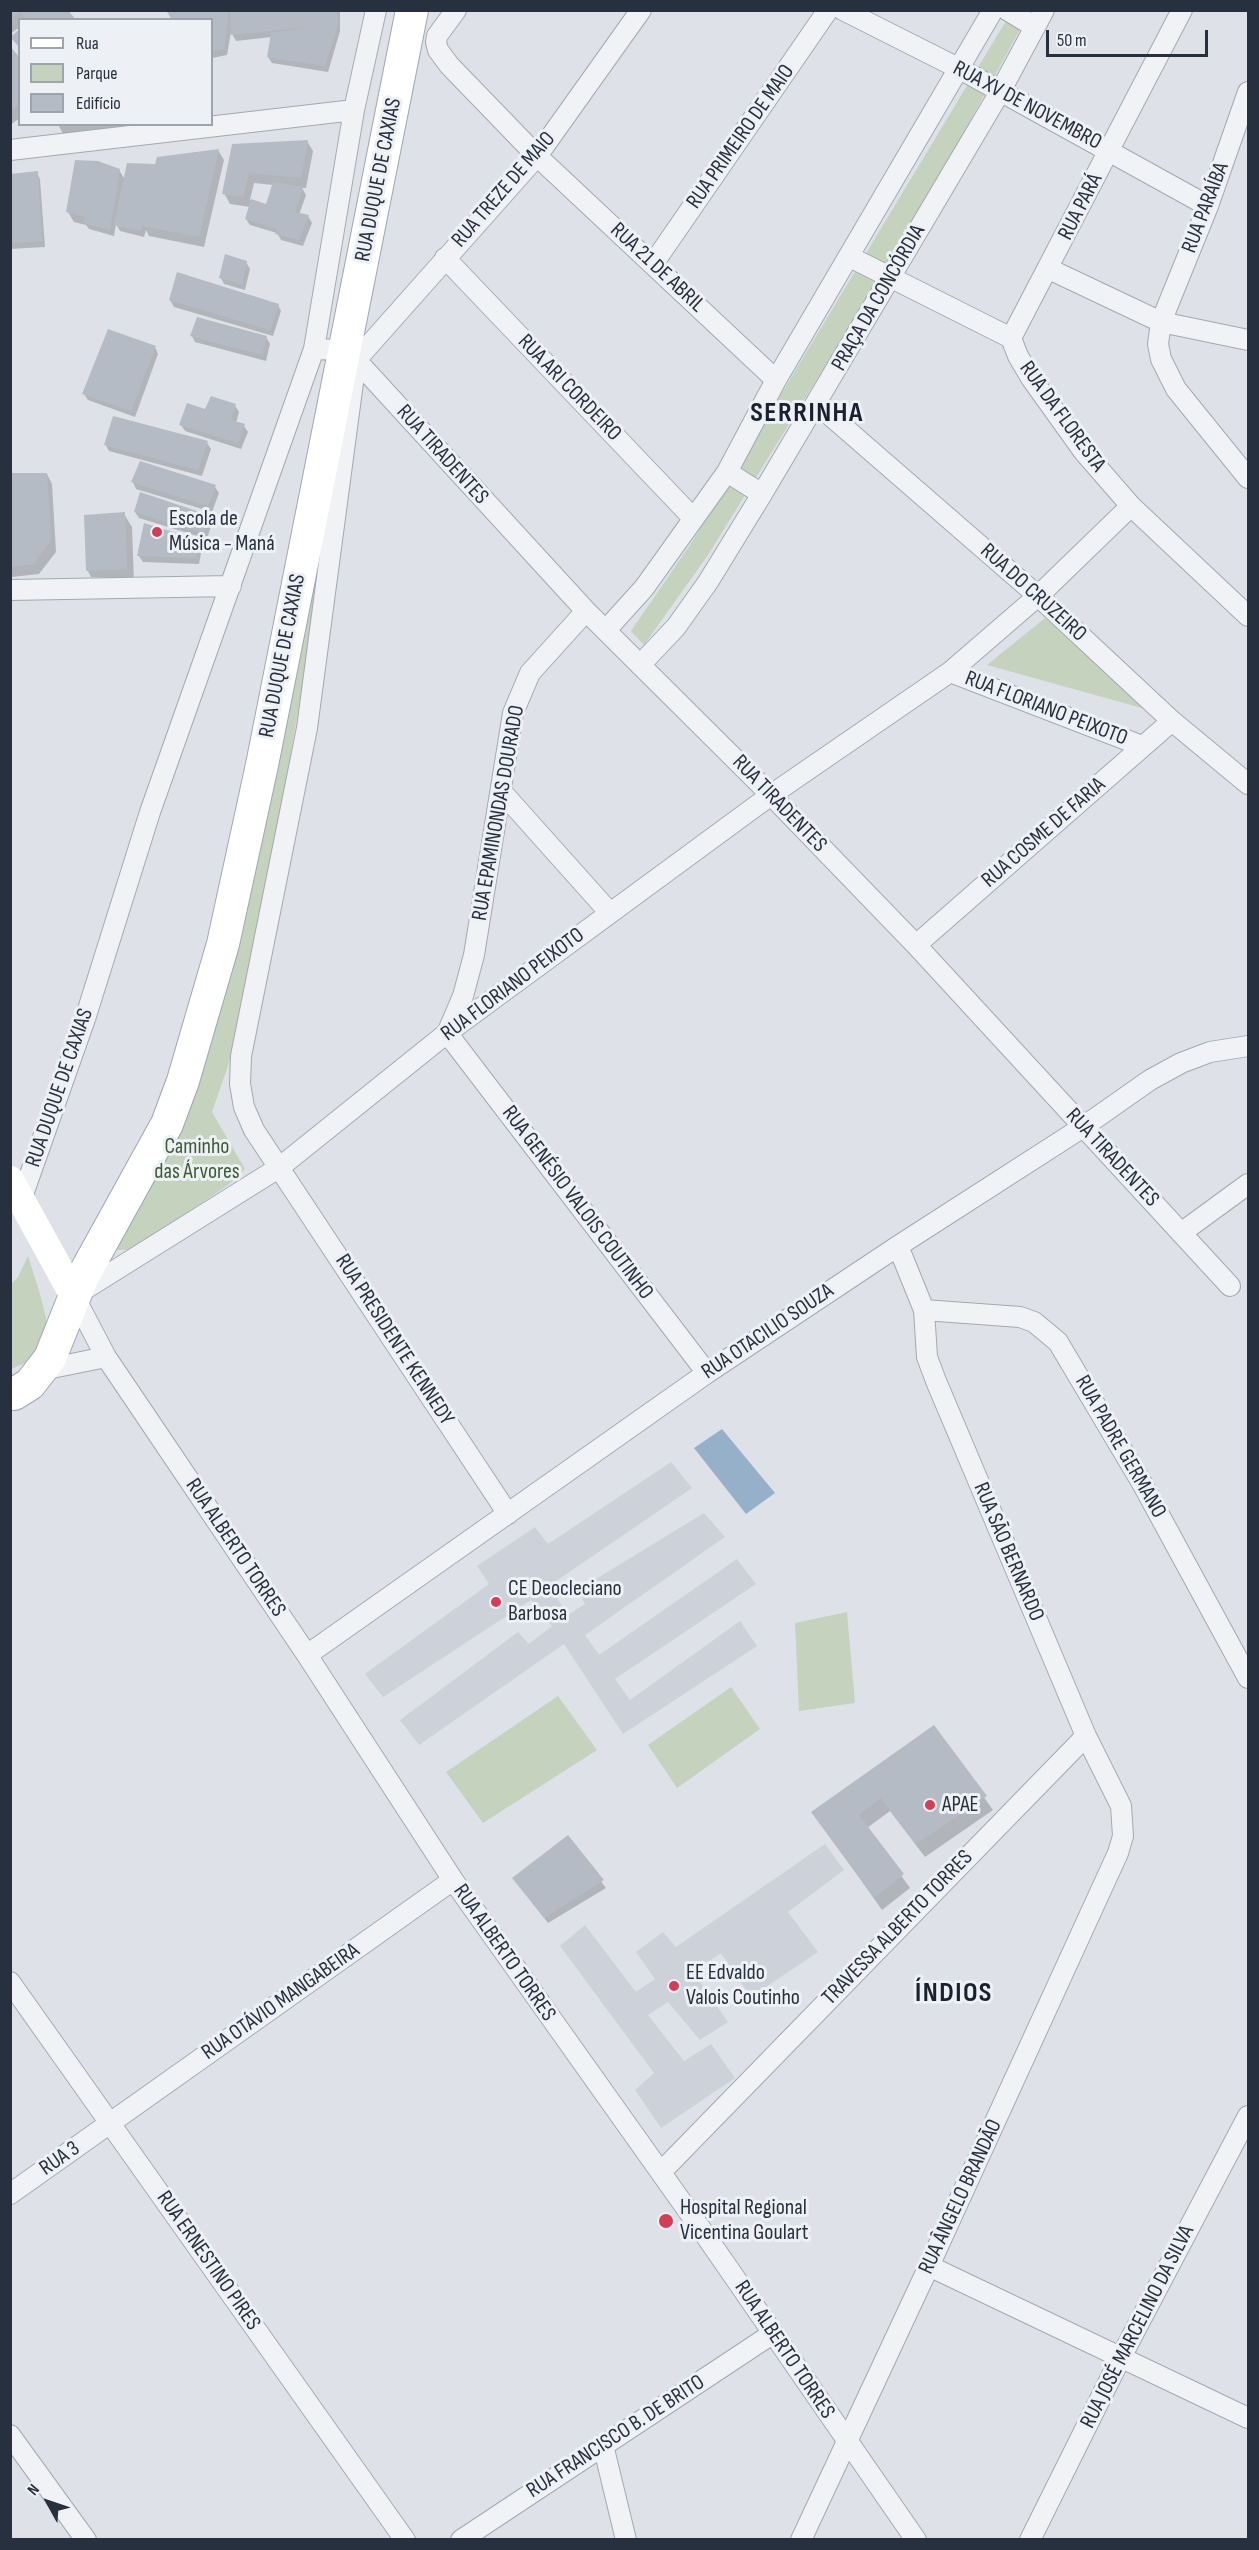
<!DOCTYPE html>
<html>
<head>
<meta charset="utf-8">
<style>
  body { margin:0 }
  #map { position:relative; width:1259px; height:2550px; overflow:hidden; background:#dee2e8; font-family:"Sofia Sans Condensed",sans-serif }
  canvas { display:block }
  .frame { position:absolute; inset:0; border:12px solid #27303f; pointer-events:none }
  .legend { position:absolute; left:18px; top:18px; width:195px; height:108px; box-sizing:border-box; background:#edf1f5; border:2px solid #9ea4ac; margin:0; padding:8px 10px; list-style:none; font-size:18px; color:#27303f }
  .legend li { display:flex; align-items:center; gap:12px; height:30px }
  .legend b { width:30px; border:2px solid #9ea4ac }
  .north { position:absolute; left:18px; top:2472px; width:60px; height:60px; -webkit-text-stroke:4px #edf1f5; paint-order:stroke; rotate:310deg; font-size:16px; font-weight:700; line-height:24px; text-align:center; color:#27303f }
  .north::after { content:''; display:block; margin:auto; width:21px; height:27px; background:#27303f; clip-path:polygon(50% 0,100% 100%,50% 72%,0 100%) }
  .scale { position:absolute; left:1046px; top:30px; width:162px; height:27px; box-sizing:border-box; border:3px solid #27303f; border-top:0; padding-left:8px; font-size:18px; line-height:21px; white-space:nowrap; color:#27303f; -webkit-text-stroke:4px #edf1f5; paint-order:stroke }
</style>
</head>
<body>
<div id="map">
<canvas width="1259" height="2550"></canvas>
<div class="frame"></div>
<ul class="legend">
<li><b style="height:8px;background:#fff"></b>Rua</li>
<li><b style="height:16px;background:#c4d2be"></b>Parque</li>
<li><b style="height:16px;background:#b5bbc5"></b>Edifício</li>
</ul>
<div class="north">N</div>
<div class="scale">50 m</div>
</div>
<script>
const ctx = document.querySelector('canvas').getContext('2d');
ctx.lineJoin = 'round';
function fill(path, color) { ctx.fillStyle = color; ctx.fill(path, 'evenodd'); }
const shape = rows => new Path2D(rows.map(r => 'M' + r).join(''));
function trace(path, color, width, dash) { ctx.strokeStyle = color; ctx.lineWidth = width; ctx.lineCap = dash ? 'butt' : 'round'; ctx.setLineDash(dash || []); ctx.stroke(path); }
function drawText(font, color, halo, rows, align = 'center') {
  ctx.font = font + ' "Sofia Sans Condensed",sans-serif'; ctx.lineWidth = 6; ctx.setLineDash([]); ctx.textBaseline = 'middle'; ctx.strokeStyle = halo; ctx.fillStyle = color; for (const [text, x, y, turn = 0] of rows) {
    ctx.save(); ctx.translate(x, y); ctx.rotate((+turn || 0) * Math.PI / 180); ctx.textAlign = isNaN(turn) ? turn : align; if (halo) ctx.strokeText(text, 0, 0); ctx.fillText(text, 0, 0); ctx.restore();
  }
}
fill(shape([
  [671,1462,692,1488,549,1586,568,1615,585,1604,578,1590,704,1513,725,1537,585,1635,599,1655,737,1559,756,1584,615,1679,630,1700,740,1621,757,1646,623,1734,564,1644,419,1745,400,1720,518,1632,529,1644,552,1626,531,1600,383,1697,365,1674,489,1584,477,1566,535,1527,548,1544],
  [825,1844,844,1870,788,1912,818,1952,751,1997,721,1953,693,1972,728,2022,700,2040,668,2002,648,2015,684,2061,711,2044,735,2078,661,2128,635,2090,654,2073,560,1946,585,1925,636,1992,655,1979,636,1952,663,1932,676,1947]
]), '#ccd1da');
fill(shape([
  [1012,11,1030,11,921,211,708,555,644,645,631,631,692,542],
  [340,404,328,540,264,905,240,1031,212,1112,245,1169,228,1185,131,1250,104,1250,179,1115],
  [1045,618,1149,710,987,665],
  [28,1256,40,1294,46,1318,47,1334,30,1361,11,1369,11,1284,18,1277],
  [847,1612,855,1703,799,1711,795,1623],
  [731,1687,760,1729,677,1788,648,1745],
  [558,1696,597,1750,483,1823,446,1772]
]), '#c4d2be');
fill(shape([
  [722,1429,775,1493,746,1514,694,1448]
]), '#97b0c9');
fill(shape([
  [10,10,74,20,20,20,20,27,10,34],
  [166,10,340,10,340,31,328,72,272,63,268,57,272,37,236,41,231,32,227,55,212,58,212,20,173,20],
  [10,48,20,60,20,118,10,125],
  [58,124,133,124,135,131,63,134],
  [307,141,313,151,306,188,302,188,306,195,299,215,308,216,312,223,303,246,281,240,277,233,250,225,246,219,250,207,230,204,224,193,233,145],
  [254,183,273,185,267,206,250,200],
  [218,150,224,160,204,247,149,236,146,230,144,237,120,231,116,224,114,236,89,229,86,225,74,222,68,212,119,170,125,180,154,166],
  [37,173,40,179,45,247,10,249,10,175],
  [246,262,250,269,245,290,224,284,221,278],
  [170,300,278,305,281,311,273,336,174,307],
  [192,336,266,337,270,344,266,361,195,342],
  [155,347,158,354,135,417,88,400,84,394],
  [235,406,239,412,236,423,244,426,248,432,241,449,185,431,181,425,205,411],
  [207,443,211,449,202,476,109,451,105,444],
  [10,474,47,474,52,484,56,552,39,574,12,577,10,575],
  [133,482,215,487,219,493,212,512,136,489],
  [135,512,208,516,212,523,207,539,139,518],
  [124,514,132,527,134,582,115,585,111,578,91,577,88,571],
  [198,542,202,548,199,564,143,562,139,556],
  [934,1727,993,1810,925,1857,890,1811,867,1828,910,1888,882,1910,813,1812],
  [568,1837,606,1888,548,1923,518,1884]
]), '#0003');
fill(shape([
  [10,10,68,10,76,20,27,20,20,12,10,20],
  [166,10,229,10,224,49,212,51,212,20,172,20],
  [230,10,337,10,338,24,325,66,267,57,271,33,316,26,231,35],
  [20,29,20,48,10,37],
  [10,46,20,58,20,104,10,111],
  [308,140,301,178,249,173,243,197,222,194,232,144],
  [219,149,199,237,142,226,141,231,114,225,127,163,155,164,157,157],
  [75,160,98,161,120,169,110,230,83,223,85,217,66,212],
  [38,171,42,241,10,243,10,174],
  [273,182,303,187,295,212,309,215,299,240,275,234,277,229,245,219,251,199,266,204],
  [225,254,247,261,242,284,219,278],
  [177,272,279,304,270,330,169,300],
  [197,317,267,336,262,355,190,336],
  [108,329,156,346,131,411,82,394],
  [211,396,236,404,231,420,245,424,238,443,179,425,187,403,205,409],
  [113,416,208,441,198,470,104,445],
  [140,461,216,485,208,506,131,482],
  [10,473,47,473,51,541,33,564,10,567],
  [140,492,209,515,204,533,134,512],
  [125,512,127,569,86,571,84,515],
  [144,523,199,540,196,558,137,556],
  [934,1725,987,1796,916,1844,881,1798,859,1815,904,1874,874,1898,811,1812],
  [568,1835,604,1880,544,1918,512,1878]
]), '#b5bbc5');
const street = shape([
  [456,10,437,36,436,42,438,50,449,65,537,156,776,380],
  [843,10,960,69,1208,206],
  [1007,10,1035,27],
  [1248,92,1208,206,1161,322,1158,344,1161,359,1176,389,1248,478],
  [10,150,354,110],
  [850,257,1011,338,1018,356,1031,378,1084,452,1131,506,1248,616],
  [445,258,693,518],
  [653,264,828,10],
  [1049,269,1161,322,1248,340],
  [1011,338,1182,10],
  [314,349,345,350,356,360,586,611,771,795,916,945,1230,1286],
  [817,404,1038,596,1172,721,1248,784],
  [727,472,762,494],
  [10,590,231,586],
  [606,630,644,588,727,472,776,380,993,10],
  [640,665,676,627,708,582,762,494,1000,92,1044,10],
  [950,672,1142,746],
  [501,791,610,913],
  [916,945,1172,721],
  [448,1031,463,996,474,955,513,713,530,673,586,611],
  [447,1033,707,1373],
  [21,1200,85,1019,150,812,314,349,354,110,376,10],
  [1181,1233,1248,1184],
  [924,1310,1020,1317,1034,1322,1058,1342,1143,1485,1248,1678],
  [42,1370,106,1357],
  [508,1514,254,1130,244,1107,240,1084,241,1056,307,728,356,360,537,156,641,10],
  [307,1655,707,1373,898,1246,1083,1127,1150,1080,1181,1063,1210,1052,1248,1046],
  [10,1982,405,2540],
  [661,2172,1086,1736],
  [10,2194,453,1880],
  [929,2266,1248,2418],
  [10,2435,86,2540],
  [603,2445,626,2540],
  [461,2540,772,2334],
  [801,2540,929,2266,1118,1853,1123,1836,1121,1806,1086,1736,936,1381,927,1357,924,1310,898,1246],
  [916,2540,708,2239,453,1880,307,1655,106,1357,74,1296,280,1167,447,1033,771,795,950,672,1038,596,1131,506],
  [1030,2540,1120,2359,1248,2116]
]);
const primary = shape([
  [10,1394,14,1394,30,1384,50,1358,82,1278,167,1124,183,1081,223,944,262,765,412,10]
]);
trace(street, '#a3a9b2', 22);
trace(primary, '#9da6b4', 34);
trace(street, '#f0f2f6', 20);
trace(shape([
  [10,1180,74,1296]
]), '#fff', 28);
trace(primary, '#fff', 32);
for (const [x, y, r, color] of [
  [157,532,6,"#d03f57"],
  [496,1602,6,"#d03f57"],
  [930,1805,6,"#d03f57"],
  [674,1986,6,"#d03f57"],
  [666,2221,8,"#d03f57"]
]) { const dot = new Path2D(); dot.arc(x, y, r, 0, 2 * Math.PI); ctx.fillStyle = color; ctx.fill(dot); trace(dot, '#edf1f5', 2); }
drawText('22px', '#27303f', '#edf1f5', [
  ["RUA XV DE NOVEMBRO",1027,106,28],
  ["RUA PRIMEIRO DE MAIO",741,137,-55],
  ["RUA DUQUE DE CAXIAS",379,180,-79],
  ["RUA TREZE DE MAIO",504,190,-49],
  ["RUA PARÁ",1081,207,-63],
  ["RUA PARAÍBA",1206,208,-69],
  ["RUA 21 DE ABRIL",657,268,43],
  ["PRAÇA DA CONCÓRDIA",879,298,-60],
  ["RUA ARI CORDEIRO",569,388,46],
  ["RUA DA FLORESTA",1062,417,54],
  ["RUA TIRADENTES",442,455,48],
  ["RUA DO CRUZEIRO",1033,593,42],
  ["RUA DUQUE DE CAXIAS",283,656,-79],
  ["RUA FLORIANO PEIXOTO",1046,709,21],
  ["RUA TIRADENTES",779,804,46],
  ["RUA EPAMINONDAS DOURADO",499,813,-80],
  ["RUA COSME DE FARIA",1044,833,-41],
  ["RUA FLORIANO PEIXOTO",513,985,-37],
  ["RUA DUQUE DE CAXIAS",60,1088,-71],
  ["RUA TIRADENTES",1112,1158,47],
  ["RUA GENÉSIO VALOIS COUTINHO",577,1203,53],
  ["RUA OTACILIO SOUZA",768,1332,-34],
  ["RUA PRESIDENTE KENNEDY",394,1340,57],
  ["RUA PADRE GERMANO",1120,1447,60],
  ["RUA ALBERTO TORRES",235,1548,56],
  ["RUA SÃO BERNARDO",1008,1552,67],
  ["TRAVESSA ALBERTO TORRES",898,1928,-46],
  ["RUA ALBERTO TORRES",504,1953,55],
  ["RUA OTÁVIO MANGABEIRA",281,2002,-35],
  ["RUA 3",60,2159,-35],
  ["RUA ÂNGELO BRANDÃO",961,2197,-65],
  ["RUA ERNESTINO PIRES",208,2261,55],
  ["RUA JOSÉ MARCELINO DA SILVA",1138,2327,-63],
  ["RUA ALBERTO TORRES",784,2350,56],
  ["RUA FRANCISCO B. DE BRITO",616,2437,-33]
]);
drawText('22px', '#27303f', '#edf1f5', [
  ["Escola de",169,519],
  ["Música - Maná",169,544],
  ["CE Deocleciano",508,1589],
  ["Barbosa",508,1614],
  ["APAE",942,1805],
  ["EE Edvaldo",686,1973],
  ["Valois Coutinho",686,1998],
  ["Hospital Regional",680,2208],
  ["Vicentina Goulart",680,2233]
], 'left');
drawText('22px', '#3c5b34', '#edf1f5', [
  ["Caminho",197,1147],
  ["das Árvores",197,1172]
]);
ctx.letterSpacing = '1.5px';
drawText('bold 28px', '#19212f', '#edf1f5', [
  ["SERRINHA",807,414],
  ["ÍNDIOS",954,1994]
]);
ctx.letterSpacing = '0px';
</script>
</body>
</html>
